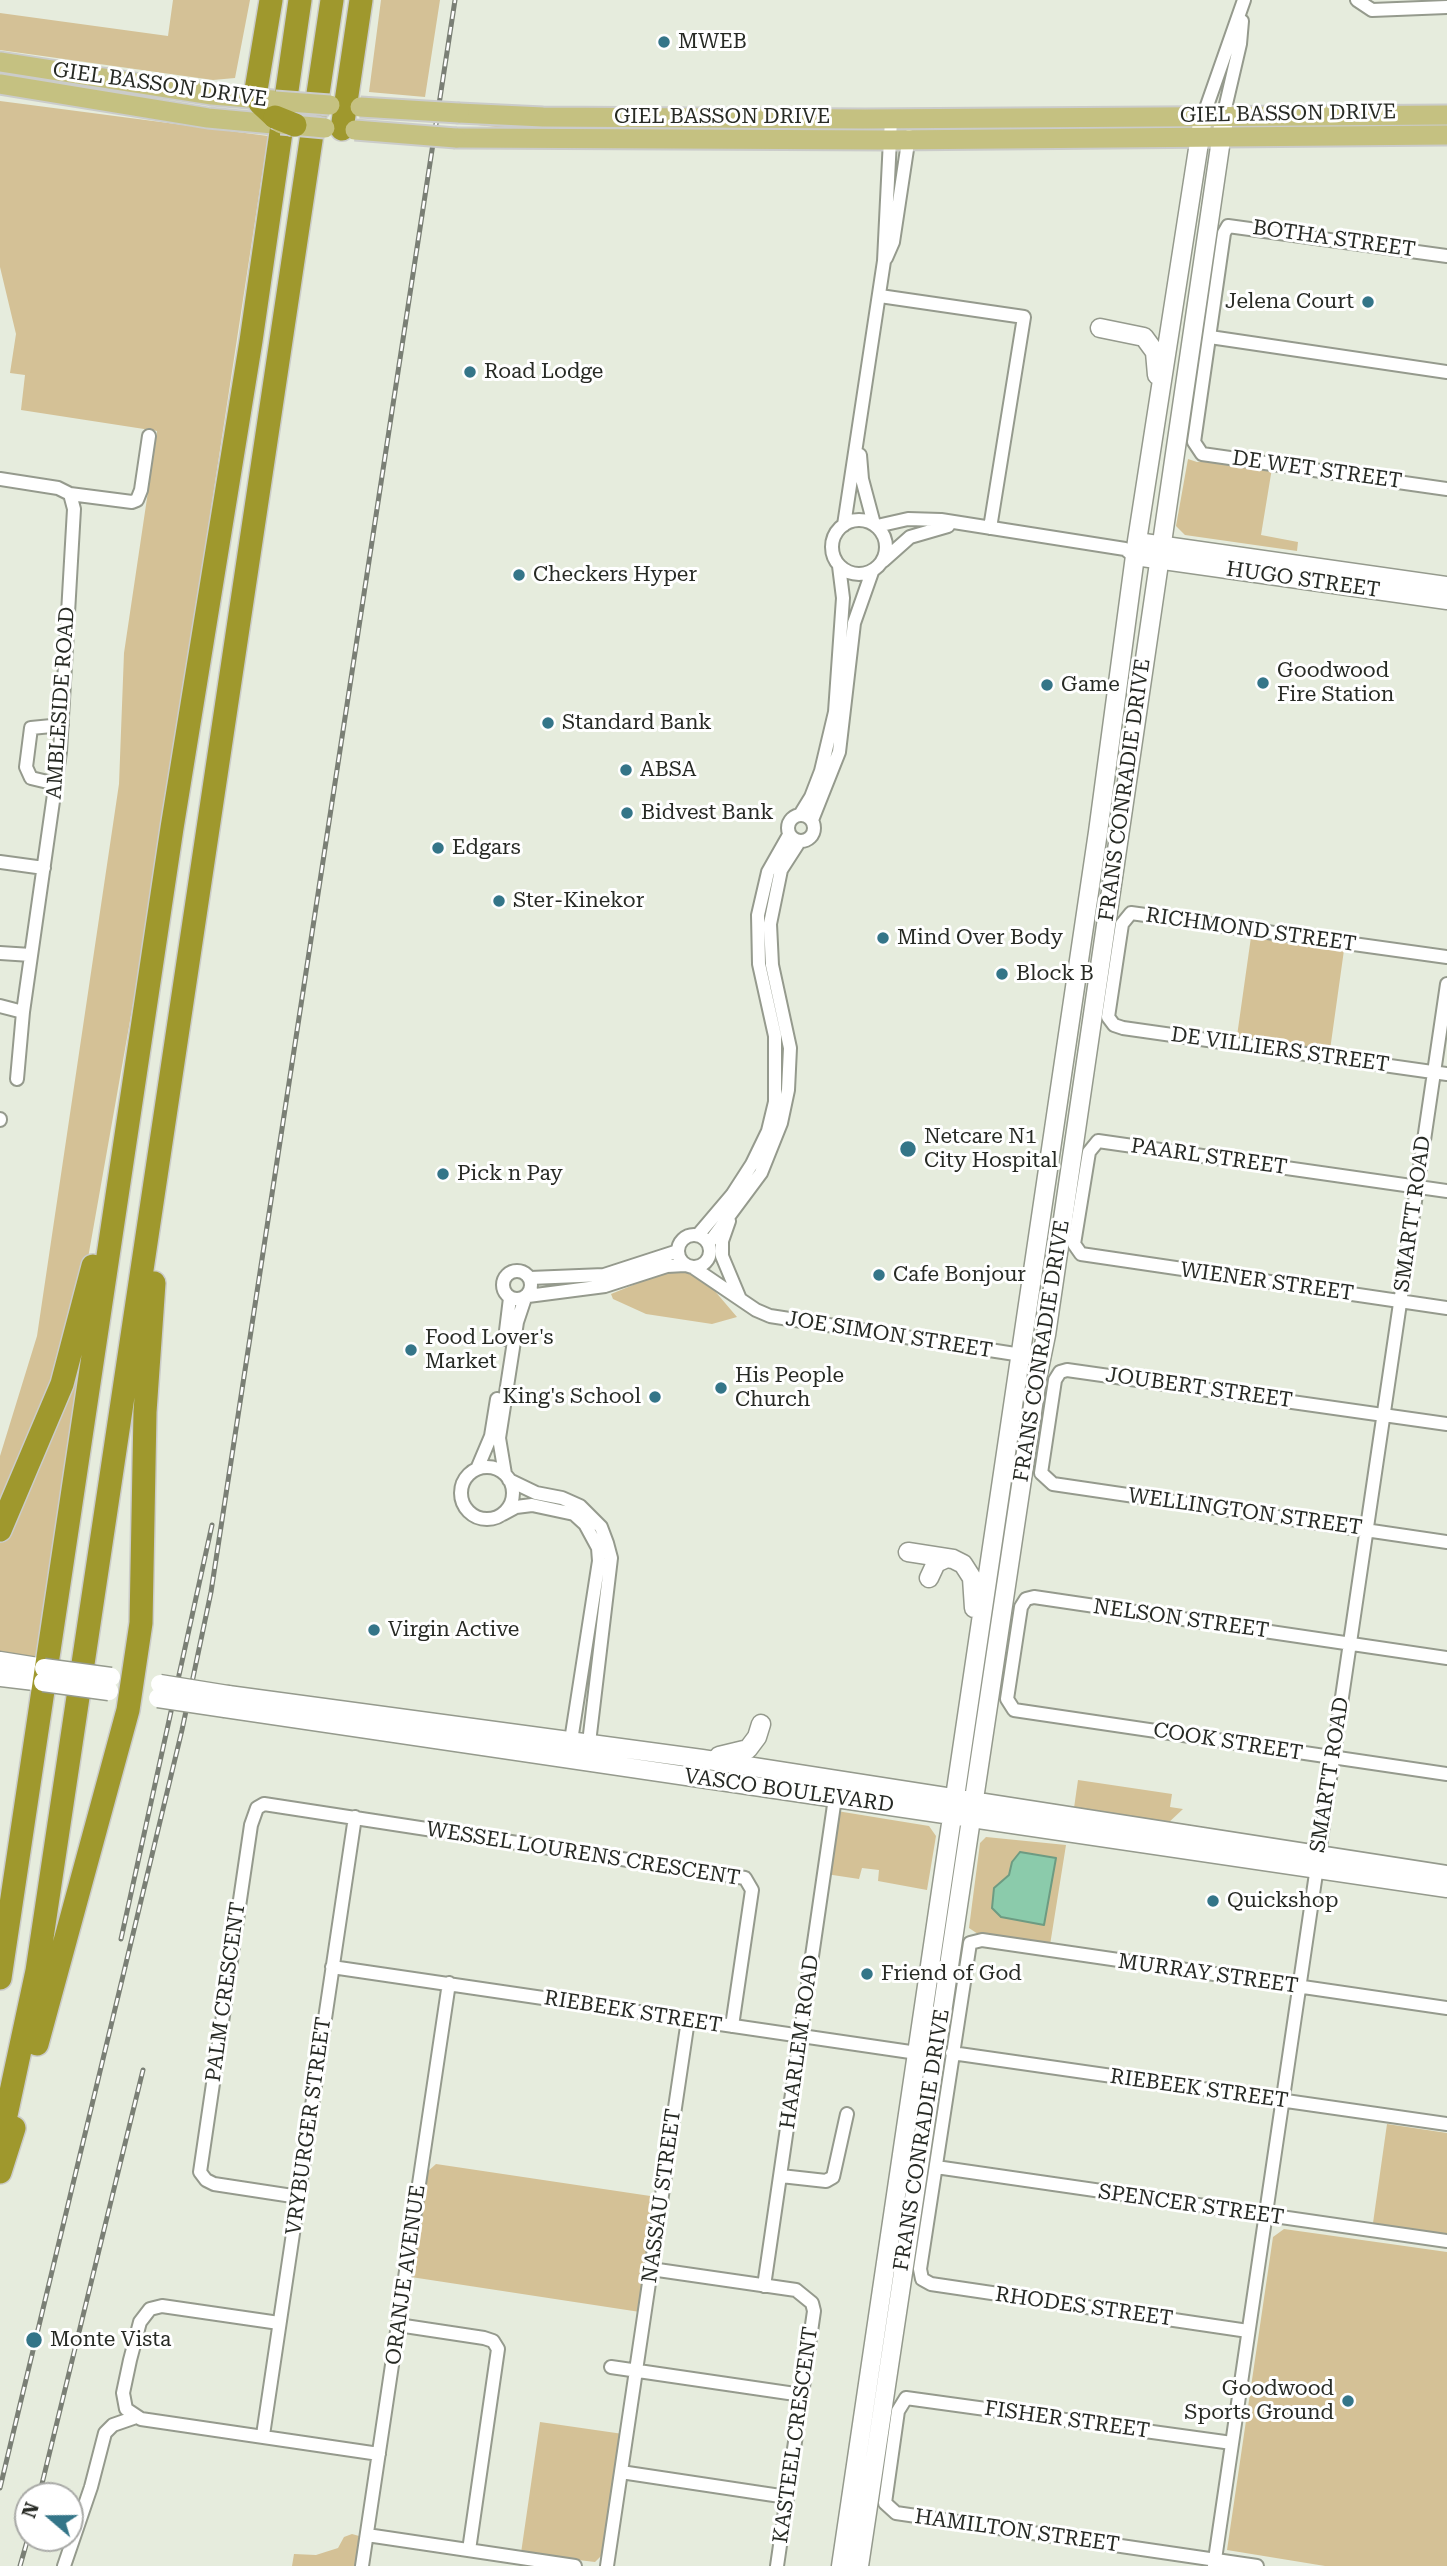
<!DOCTYPE html>
<html>
<head>
<meta charset="utf-8">
<style>
  body { margin:0 }
  #map { position:relative; width:1447px; height:2566px; overflow:hidden; background:#e6ecdd; font-family:"Roboto Serif",serif }
  canvas { display:block }
  .north { position:absolute; left:14px; top:2482px; width:70px; height:70px; box-sizing:border-box; background:#fff; border:2px solid #a9aaa7; border-radius:50%; rotate:290deg; font-size:19px; font-weight:700; line-height:28px; text-align:center; color:#272a24 }
  .north::after { content:''; display:block; margin:auto; width:24px; height:32px; background:#347588; clip-path:polygon(50% 0,100% 100%,50% 72%,0 100%) }
</style>
</head>
<body>
<div id="map">
<canvas width="1447" height="2566"></canvas>
<div class="north">N</div>
</div>
<script>
const ctx = document.querySelector('canvas').getContext('2d');
ctx.lineJoin = 'round';
function fill(path, color) { ctx.fillStyle = color; ctx.fill(path, 'evenodd'); }
const shape = rows => new Path2D(rows.map(r => 'M' + r).join(''));
function trace(path, color, width, dash) { ctx.strokeStyle = color; ctx.lineWidth = width; ctx.lineCap = dash ? 'butt' : 'round'; ctx.setLineDash(dash || []); ctx.stroke(path); }
function drawText(font, color, halo, rows, align = 'center') {
  ctx.font = font + ' "Roboto Serif",serif'; ctx.lineWidth = 6; ctx.setLineDash([]); ctx.textBaseline = 'middle'; ctx.strokeStyle = halo; ctx.fillStyle = color; for (const [text, x, y, turn = 0] of rows) {
    ctx.save(); ctx.translate(x, y); ctx.rotate((+turn || 0) * Math.PI / 180); ctx.textAlign = isNaN(turn) ? turn : align; if (halo) ctx.strokeText(text, 0, 0); ctx.fillText(text, 0, 0); ctx.restore();
  }
}
fill(shape([
  [173,0,250,0,235,78,213,80,0,50,0,13,168,36],
  [381,0,440,0,425,97,369,92],
  [0,101,268,136,150,908,85,1275,70,1336,0,1516,0,1456,37,1336,119,784,124,653,157,431,21,410,25,375,10,373,16,334,0,267],
  [459,120,777,125,811,129,861,129,861,132,542,132,459,123],
  [1188,459,1197,462,1211,461,1272,468,1261,535,1298,542,1297,551,1185,535,1176,526],
  [1251,937,1344,950,1330,1050,1237,1036],
  [685,1271,708,1283,737,1317,712,1324,646,1314,613,1299,611,1294,663,1273],
  [96,1275,38,1658,0,1652,0,1542],
  [1078,1780,1172,1794,1170,1807,1183,1809,1166,1825,1074,1808],
  [837,1811,929,1826,936,1836,927,1890,878,1881,879,1870,862,1868,859,1879,826,1874],
  [986,1837,1066,1845,1050,1945,981,1936,969,1928,980,1843],
  [1387,2124,1447,2133,1447,2236,1373,2223],
  [436,2164,657,2197,640,2312,411,2277,426,2173],
  [1284,2229,1447,2252,1447,2566,1325,2566,1227,2550,1273,2237],
  [540,2422,623,2434,604,2553,595,2562,521,2553],
  [352,2534,359,2536,355,2566,292,2566,294,2554,316,2555,338,2548,344,2537]
]), '#d4c196');
const water = shape([
  [1020,1852,1056,1858,1044,1925,1001,1917,992,1908,994,1888,1009,1875,1012,1862,1020,1852]
]);
fill(water, '#8bcbab');
trace(water, '#6d9b82', 2);
const minor = shape([
  [1357,0,1372,10,1447,7],
  [1203,117,1244,0],
  [1223,117,1240,44,1242,21],
  [1447,256,1228,226,1224,233,1194,442,1202,454,1447,489],
  [886,258,893,242,909,136],
  [880,296,1024,317,990,528],
  [1210,337,1447,372],
  [860,455,862,479,874,524],
  [0,479,58,488,70,494,132,502,137,500,141,490,149,436],
  '832 547a27 27 0 1 1 54 0a27 27 0 1 1-54 0Z',
  [844,525,884,261,891,119],
  [877,526,908,519,941,520,1125,549,1135,557],
  [883,561,910,537,948,526],
  [56,784,31,778,26,767,31,728,62,725],
  '788 828a13 13 0 1 1 26 0a13 13 0 1 1-26 0Z',
  [800,815,811,797,821,771,835,712,843,598,839,566],
  [812,820,839,752,854,623,872,572],
  [0,862,44,868],
  [0,953,31,955],
  [1447,957,1131,913,1122,924,1108,1017,1114,1025,1123,1028,1447,1074],
  [0,1006,23,1012],
  [17,1079,23,1012,60,752,74,509,70,494],
  [0,1120,0,1119],
  [1447,1191,1098,1141,1089,1152,1074,1244,1081,1254,1447,1308],
  [729,1221,722,1241,722,1256,740,1299],
  '678 1251a16 16 0 1 1 32 0a16 16 0 1 1-32 0Z',
  [698,1235,732,1195,752,1164,768,1131,775,1102,775,1036,759,964,758,915,768,872,789,835],
  [709,1243,761,1173,781,1123,788,1090,790,1048,772,965,770,924,781,870,799,842],
  [694,1268,756,1310,770,1316,1041,1358],
  '503 1285a14 14 0 1 1 28 0a14 14 0 1 1-28 0Z',
  [530,1278,604,1275,678,1251],
  [528,1296,605,1286,667,1266,685,1265],
  [505,1339,510,1298],
  [1447,1424,1067,1370,1060,1372,1055,1380,1041,1473,1053,1484,1447,1542],
  '461 1493a26 26 0 1 1 52 0a26 26 0 1 1-52 0Z',
  [477,1469,491,1436,497,1399],
  [505,1474,499,1438,517,1322,525,1298],
  [509,1480,536,1493,562,1498,580,1506,601,1527,607,1543,611,1558,588,1751],
  [503,1514,516,1507,532,1505,574,1514,585,1524,598,1548,599,1561,570,1747],
  [1447,1658,1034,1597,1026,1599,1021,1607,1007,1699,1014,1710,1447,1774],
  [332,1967,924,2054],
  [952,2053,1447,2124],
  [936,2167,1447,2241],
  [781,2176,826,2181,833,2177,847,2114],
  [299,2197,214,2184,206,2180,200,2172,251,1825,257,1808,264,1804,745,1878,752,1890,732,2026],
  [651,2269,796,2290,812,2303,814,2311,777,2566],
  [764,2286,835,1798],
  [279,2323,162,2306,150,2309,140,2322,130,2360,123,2393,126,2409,141,2419,379,2454],
  [398,2325,484,2338,493,2341,498,2349,469,2550],
  [1248,2331,931,2284,922,2279,920,2269,970,1943,982,1940,1447,2008],
  [611,2367,802,2395],
  [263,2435,355,1817],
  [1232,2443,906,2398,898,2411,885,2503,896,2513,1257,2566],
  [621,2472,787,2497],
  [367,2535,575,2566],
  [64,2566,91,2487,105,2433,113,2425,136,2417],
  [362,2566,449,1983],
  [607,2566,688,2020],
  [1214,2566,1447,984]
]);
const tertiary = shape([
  [1137,541,1447,585],
  [1135,557,1447,601]
]);
const secondary = shape([
  [1100,328,1144,337,1155,352,1157,375],
  [908,1552,953,1559,963,1564,972,1578,974,1608],
  [929,1578,936,1563,947,1558],
  [0,1661,44,1668],
  [0,1677,43,1682],
  [228,1695,702,1759,1447,1875],
  [225,1708,1447,1888],
  [719,1756,748,1749,757,1737,761,1724],
  [841,2566,1098,832,1137,541,1203,117],
  [859,2566,1037,1379,1046,1335,1223,126]
]);
const primary = shape([
  [0,62,212,95,273,100],
  [0,84,208,118,273,124],
  [459,113,543,117,865,119,1447,115],
  [456,138,891,140,1447,135]
]);
const motorway = shape([
  [271,0,256,90,260,103,275,117],
  [342,129,361,0],
  [0,1530,62,1384,93,1266],
  [0,1978,172,828,251,341,300,0],
  [37,2044,128,1710,141,1623,145,1412,154,1283],
  [0,2143,37,1971,332,0],
  [0,2172,14,2128]
]);
trace(minor, '#959a8d', 16);
trace(tertiary, '#959a8d', 19);
trace(secondary, '#959a8d', 21);
trace(primary, '#cbccca', 23);
trace(motorway, '#cbccca', 26);
trace(minor, '#fff', 12);
trace(tertiary, '#fff', 16);
trace(secondary, '#fff', 18);
trace(primary, '#c5c181', 19);
trace(motorway, '#9f982d', 23);
const rail = shape([
  [121,1939,212,1525],
  [0,2488,182,1730,211,1592,455,0],
  [39,2496,143,2070],
  [20,2566,28,2538]
]);
trace(rail, '#7a7f75', 5);
trace(rail, '#fff', 2.5, [8]);
const secondaryBridge = shape([
  [44,1668,111,1677],
  [43,1682,109,1691],
  [160,1684,228,1695],
  [158,1698,225,1708]
]);
const primaryBridge = shape([
  [275,101,330,105],
  [360,107,459,113],
  [281,124,325,128],
  [355,130,456,138]
]);
const motorwayBridge = shape([
  [275,117,295,125]
]);
trace(secondaryBridge, '#959a8d', 21, []);
trace(primaryBridge, '#cbccca', 23, []);
trace(motorwayBridge, '#cbccca', 26, []);
trace(secondaryBridge, '#fff', 18);
trace(primaryBridge, '#c5c181', 19);
trace(motorwayBridge, '#9f982d', 23);
for (const [x, y, r, color] of [
  [664,42,7,"#347588"],
  [1368,302,7,"#347588"],
  [470,372,7,"#347588"],
  [519,575,7,"#347588"],
  [1263,683,7,"#347588"],
  [1047,685,7,"#347588"],
  [548,723,7,"#347588"],
  [626,770,7,"#347588"],
  [627,813,7,"#347588"],
  [438,848,7,"#347588"],
  [499,901,7,"#347588"],
  [883,938,7,"#347588"],
  [1002,974,7,"#347588"],
  [908,1149,9,"#347588"],
  [443,1174,7,"#347588"],
  [879,1275,7,"#347588"],
  [411,1350,7,"#347588"],
  [721,1388,7,"#347588"],
  [655,1397,7,"#347588"],
  [374,1630,7,"#347588"],
  [1213,1901,7,"#347588"],
  [867,1974,7,"#347588"],
  [34,2340,9,"#347588"],
  [1348,2401,7,"#347588"]
]) { const dot = new Path2D(); dot.arc(x, y, r, 0, 2 * Math.PI); ctx.fillStyle = color; ctx.fill(dot); trace(dot, '#fff', 2.5); }
drawText('21px', '#272a24', '#fff', [
  ["MWEB",678,42],
  ["Jelena Court",1354,302,"right"],
  ["Road Lodge",484,372],
  ["Checkers Hyper",533,575],
  ["Goodwood",1277,671],
  ["Fire Station",1277,695],
  ["Game",1061,685],
  ["Standard Bank",562,723],
  ["ABSA",640,770],
  ["Bidvest Bank",641,813],
  ["Edgars",452,848],
  ["Ster-Kinekor",513,901],
  ["Mind Over Body",897,938],
  ["Block B",1016,974],
  ["Netcare N1",924,1137],
  ["City Hospital",924,1161],
  ["Pick n Pay",457,1174],
  ["Cafe Bonjour",893,1275],
  ["Food Lover's",425,1338],
  ["Market",425,1362],
  ["His People",735,1376],
  ["Church",735,1400],
  ["King's School",641,1397,"right"],
  ["Virgin Active",388,1630],
  ["Quickshop",1227,1901],
  ["Friend of God",881,1974],
  ["Monte Vista",50,2340],
  ["Goodwood",1334,2389,"right"],
  ["Sports Ground",1334,2413,"right"]
], 'left');
drawText('21px', '#272a24', '#fff', [
  ["GIEL BASSON DRIVE",160,85,8],
  ["GIEL BASSON DRIVE",1288,114,-1],
  ["GIEL BASSON DRIVE",722,117],
  ["BOTHA STREET",1334,239,8],
  ["DE WET STREET",1317,470,8],
  ["HUGO STREET",1303,580,8],
  ["AMBLESIDE ROAD",61,703,-86],
  ["FRANS CONRADIE DRIVE",1125,790,-82],
  ["RICHMOND STREET",1251,930,8],
  ["DE VILLIERS STREET",1280,1050,8],
  ["PAARL STREET",1209,1157,8],
  ["SMARTT ROAD",1413,1214,-82],
  ["WIENER STREET",1267,1282,8],
  ["JOE SIMON STREET",889,1335,9],
  ["FRANS CONRADIE DRIVE",1042,1351,-81],
  ["JOUBERT STREET",1199,1388,8],
  ["WELLINGTON STREET",1245,1512,8],
  ["NELSON STREET",1181,1619,8],
  ["COOK STREET",1228,1742,9],
  ["SMARTT ROAD",1330,1775,-81],
  ["VASCO BOULEVARD",789,1791,8],
  ["WESSEL LOURENS CRESCENT",583,1854,9],
  ["MURRAY STREET",1208,1974,8],
  ["PALM CRESCENT",226,1992,-82],
  ["RIEBEEK STREET",633,2012,9],
  ["HAARLEM ROAD",800,2042,-82],
  ["RIEBEEK STREET",1199,2089,8],
  ["VRYBURGER STREET",309,2126,-82],
  ["FRANS CONRADIE DRIVE",922,2140,-81],
  ["NASSAU STREET",662,2196,-82],
  ["SPENCER STREET",1191,2205,8],
  ["ORANJE AVENUE",406,2275,-82],
  ["RHODES STREET",1084,2307,8],
  ["FISHER STREET",1067,2420,8],
  ["KASTEEL CRESCENT",796,2435,-82],
  ["HAMILTON STREET",1017,2531,8]
]);
</script>
</body>
</html>
